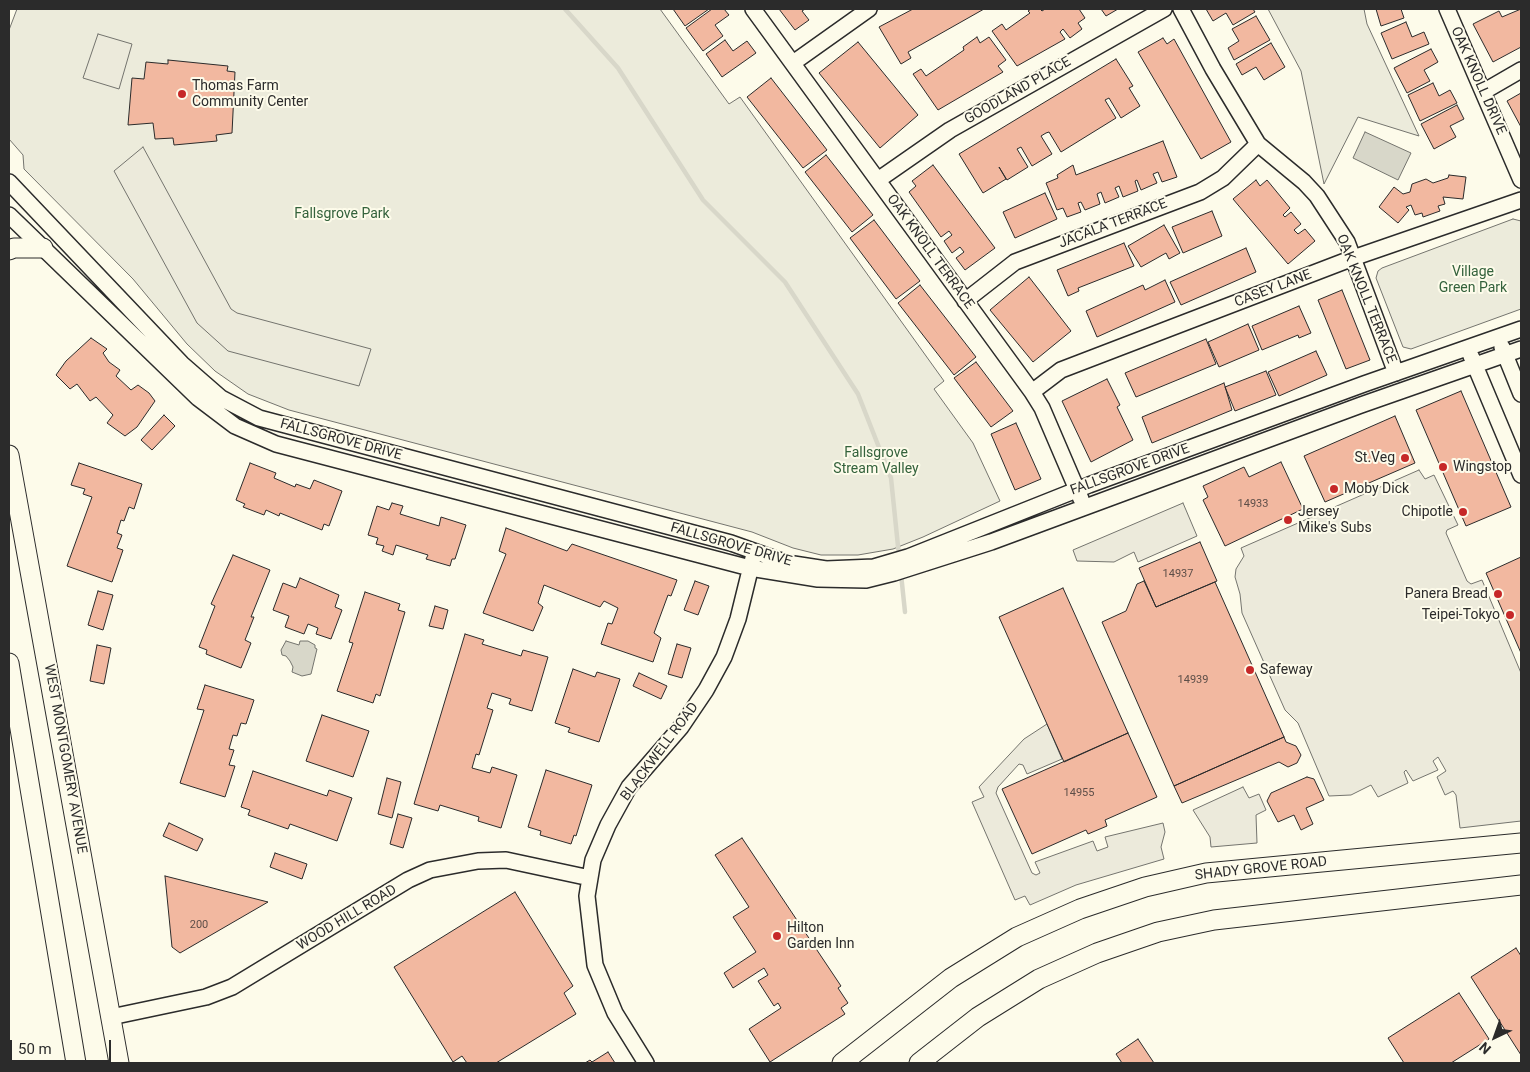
<!DOCTYPE html>
<html>
<head>
<meta charset="utf-8">
<style>
  body { margin:0 }
  #map { position:relative; width:1530px; height:1072px; overflow:hidden; background:#fdfbea; font-family:Roboto,sans-serif }
  canvas { display:block }
  .frame { position:absolute; inset:0; border:10px solid #2b2b2b; pointer-events:none }
  .north { position:absolute; left:1470px; top:1012px; width:50px; height:50px; -webkit-text-stroke:4px #fdfbea; paint-order:stroke; rotate:222deg; font-size:14px; font-weight:700; line-height:20px; text-align:center; color:#2b2b2b }
  .north::after { content:''; display:block; margin:auto; width:18px; height:22px; background:#2b2b2b; clip-path:polygon(50% 0,100% 100%,50% 72%,0 100%) }
  .scale { position:absolute; left:10px; top:1040px; width:101px; height:22px; box-sizing:border-box; border:2px solid #2b2b2b; border-top:0; padding-left:6px; font-size:15px; line-height:18px; white-space:nowrap; color:#2b2b2b; -webkit-text-stroke:4px #fdfbea; paint-order:stroke }
</style>
</head>
<body>
<div id="map">
<canvas width="1530" height="1072"></canvas>
<div class="frame"></div>
<div class="north">N</div>
<div class="scale">50 m</div>
</div>
<script>
const ctx = document.querySelector('canvas').getContext('2d');
ctx.lineJoin = 'round';
function fill(path, color) { ctx.fillStyle = color; ctx.fill(path, 'evenodd'); }
const shape = rows => new Path2D(rows.map(r => 'M' + r).join(''));
function trace(path, color, width, dash) { ctx.strokeStyle = color; ctx.lineWidth = width; ctx.lineCap = dash ? 'butt' : 'round'; ctx.setLineDash(dash || []); ctx.stroke(path); }
function drawText(font, color, halo, rows, align = 'center') {
  ctx.font = font + ' Roboto,sans-serif'; ctx.lineWidth = 4; ctx.setLineDash([]); ctx.textBaseline = 'middle'; ctx.strokeStyle = halo; ctx.fillStyle = color; for (const [text, x, y, turn = 0] of rows) {
    ctx.save(); ctx.translate(x, y); ctx.rotate((+turn || 0) * Math.PI / 180); ctx.textAlign = isNaN(turn) ? turn : align; if (halo) ctx.strokeText(text, 0, 0); ctx.fillText(text, 0, 0); ctx.restore();
  }
}
const green = shape([
  [17,9,660,9,729,104,740,97,944,381,934,389,973,443,1000,501,923,537,893,549,858,555,821,555,793,548,752,532,289,410,248,394,215,371,187,344,133,279,24,169,23,155,9,139,9,30,17,9],
  [1268,9,1364,9,1367,24,1419,136,1358,117,1324,184,1301,71,1268,9],
  [1513,219,1521,221,1521,309,1411,349,1403,347,1376,278,1378,271,1382,268,1513,219]
]);
fill(green, '#ecebdb');
trace(green, '#74746e', 1);
const parking = shape([
  [98,34,132,44,119,89,83,78,98,34],
  [143,147,231,309,237,313,371,349,359,386,228,351,197,323,114,171,143,147],
  [1419,470,1425,479,1434,475,1458,525,1447,530,1446,533,1467,581,1471,584,1482,580,1521,673,1521,821,1460,828,1456,795,1453,791,1445,795,1437,777,1446,771,1438,757,1433,761,1438,770,1413,781,1406,770,1404,772,1408,783,1378,797,1371,785,1351,795,1329,796,1298,723,1285,710,1242,613,1240,594,1235,577,1236,569,1244,556,1241,548,1419,470],
  [1183,503,1197,536,1138,562,1134,552,1114,562,1077,561,1073,550,1183,503],
  [1047,724,1062,759,1027,774,1023,765,1019,764,998,787,996,793,1032,873,1036,875,1040,873,1035,862,1093,841,1097,851,1108,847,1105,837,1163,823,1165,832,1161,847,1164,859,1076,885,1030,905,1025,896,1015,900,972,802,984,797,979,787,1024,739,1047,724],
  [1243,787,1249,798,1259,794,1266,810,1256,815,1257,843,1211,847,1210,837,1193,810,1243,787]
]);
fill(parking, '#eceadb');
trace(parking, '#74746e', 1);
const water = shape([
  [1365,132,1411,153,1398,180,1353,158,1365,132],
  [286,641,299,645,300,641,308,641,315,645,315,648,317,649,311,674,302,676,292,672,293,667,290,661,286,656,282,655,281,650,286,641]
]);
fill(water, '#d8d7c9');
trace(water, '#74746e', 1);
trace(shape([
  [565,9,618,68,703,200,785,282,858,394,891,478,899,556],
  [901,574,905,612]
]), '#d8d7c9', 4.5);
const building = shape([
  [673,9,709,9,685,26,673,9],
  [712,9,724,9,729,15,715,25,723,36,703,51,686,28,712,9],
  [779,9,805,9,802,11,809,20,795,30,779,9],
  [913,9,984,9,908,52,911,58,901,64,879,27,913,9],
  [1031,9,1040,9,1042,11,1045,9,1079,9,1085,18,1078,23,1082,29,1070,38,1063,29,1060,32,1065,39,1017,66,992,31,1002,24,1006,30,1030,13,1028,11,1031,9],
  [1101,9,1118,9,1106,16,1101,9],
  [1206,9,1253,9,1255,12,1233,25,1226,13,1213,21,1206,9],
  [1376,9,1401,9,1404,18,1381,26,1376,9],
  [1521,9,1521,47,1493,62,1473,24,1499,11,1502,17,1521,9],
  [1256,16,1270,40,1234,60,1228,48,1239,41,1232,29,1256,16],
  [1406,22,1412,37,1424,32,1429,44,1392,59,1381,33,1406,22],
  [977,37,980,43,989,37,1006,60,998,66,1003,72,938,110,913,74,921,69,926,76,964,50,963,47,977,37],
  [1163,38,1167,44,1174,39,1231,142,1201,159,1138,52,1163,38],
  [725,40,733,51,747,41,756,53,722,77,706,54,725,40],
  [858,42,918,115,880,148,819,73,858,42],
  [1271,43,1285,67,1264,80,1256,67,1242,75,1236,64,1271,43],
  [1431,49,1438,62,1424,70,1430,81,1407,93,1394,68,1431,49],
  [1116,59,1133,86,1129,88,1140,106,1121,118,1109,98,1105,100,1116,118,1061,152,1049,132,1046,133,1041,136,1052,154,1032,166,1021,147,1017,149,1028,167,1007,180,999,167,1006,179,983,193,959,154,1116,59],
  [168,60,228,66,227,71,235,72,232,133,216,135,217,141,174,145,173,138,155,139,153,123,128,125,132,78,144,79,146,62,168,64,168,60],
  [771,78,827,150,803,168,747,97,771,78],
  [1433,83,1439,96,1450,90,1457,103,1420,121,1408,95,1433,83],
  [1521,93,1521,127,1507,101,1521,93],
  [1457,105,1464,119,1450,126,1456,137,1434,149,1421,124,1457,105],
  [1163,141,1177,177,1162,182,1158,172,1153,174,1157,183,1141,190,1137,180,1135,181,1138,191,1123,197,1119,186,1115,188,1119,197,1105,203,1101,192,1097,194,1100,204,1085,210,1081,202,1078,203,1081,212,1067,217,1063,208,1057,210,1046,183,1058,178,1057,175,1073,165,1076,175,1163,141],
  [826,155,873,215,852,232,805,172,826,155],
  [933,165,995,248,965,270,956,258,964,252,960,247,952,253,944,241,952,235,949,231,941,237,909,192,916,186,912,181,933,165],
  [1449,175,1466,177,1463,199,1443,197,1445,204,1438,206,1440,211,1423,217,1422,213,1415,215,1411,205,1406,207,1409,210,1398,223,1379,207,1394,187,1403,194,1410,192,1412,184,1426,179,1433,183,1448,178,1449,175],
  [1256,180,1260,186,1267,180,1290,208,1283,215,1285,217,1291,212,1301,224,1294,230,1298,234,1305,229,1315,241,1288,264,1233,199,1256,180],
  [1045,193,1057,219,1015,238,1003,212,1045,193],
  [1212,211,1222,236,1183,253,1172,227,1212,211],
  [874,220,920,281,896,299,850,238,874,220],
  [1164,225,1180,253,1169,259,1166,253,1141,267,1128,246,1164,225],
  [1124,243,1134,266,1078,288,1079,291,1068,296,1057,270,1124,243],
  [1246,248,1256,272,1181,305,1170,282,1246,248],
  [1029,277,1071,331,1033,362,990,310,1029,277],
  [1165,280,1175,302,1097,337,1086,311,1143,285,1145,290,1165,280],
  [920,285,976,357,954,375,898,303,920,285],
  [1342,290,1370,360,1346,369,1318,300,1342,290],
  [1299,306,1311,333,1299,338,1298,335,1262,350,1252,326,1299,306],
  [1248,324,1259,350,1219,367,1208,342,1248,324],
  [91,338,107,349,103,353,109,362,120,370,116,376,131,390,138,385,149,393,155,401,137,427,125,436,107,423,113,415,96,397,90,401,77,384,70,389,56,375,66,361,91,338],
  [1206,339,1216,364,1136,397,1125,373,1206,339],
  [1316,351,1327,375,1279,396,1268,372,1316,351],
  [976,362,1013,411,991,427,954,378,976,362],
  [1266,371,1276,395,1235,411,1225,387,1266,371],
  [1107,379,1120,405,1117,407,1133,440,1091,462,1062,401,1107,379],
  [1224,383,1232,410,1152,443,1142,417,1224,383],
  [1461,391,1511,507,1466,526,1416,410,1461,391],
  [164,415,175,426,152,450,141,440,164,415],
  [1395,416,1415,463,1325,502,1304,456,1395,416],
  [1016,423,1041,479,1015,490,991,434,1016,423],
  [1281,462,1303,509,1225,546,1203,500,1208,497,1203,486,1244,467,1249,477,1281,462],
  [79,463,142,484,134,509,129,507,124,521,121,520,117,533,122,535,117,548,123,550,112,582,67,566,92,497,83,494,85,489,71,485,79,463],
  [250,463,276,473,274,478,295,487,296,484,310,489,314,480,342,491,329,526,324,524,322,530,280,513,279,516,266,510,264,515,243,507,245,504,236,500,250,463],
  [392,503,403,506,400,514,439,526,441,517,466,525,455,559,452,559,450,566,426,559,428,555,396,545,393,555,382,551,384,546,376,544,378,538,368,535,377,506,389,510,392,503],
  [506,528,567,551,572,544,677,580,671,596,668,595,654,633,661,638,653,662,601,644,608,623,612,624,618,608,604,601,600,607,544,585,538,603,543,607,533,631,483,613,506,554,499,551,506,528],
  [1200,542,1217,581,1156,607,1139,568,1200,542],
  [233,555,270,570,251,617,254,617,245,640,251,643,241,668,206,654,207,650,199,647,215,606,211,604,233,555],
  [1521,557,1521,653,1486,573,1521,557],
  [300,578,339,595,335,607,342,610,331,639,316,634,318,628,308,624,304,634,285,627,289,616,273,610,283,583,296,588,300,578],
  [695,581,709,586,698,615,684,610,695,581],
  [1144,581,1156,607,1215,582,1284,737,1174,786,1102,622,1126,611,1137,584,1144,581],
  [1063,588,1128,733,1064,762,999,617,1063,588],
  [98,591,113,595,103,630,88,625,98,591],
  [365,592,400,604,398,610,405,612,380,696,376,694,373,703,337,691,353,643,349,642,365,592],
  [435,606,448,610,443,629,429,626,435,606],
  [465,634,484,640,482,644,521,656,523,650,548,657,532,711,509,704,511,699,492,693,487,708,493,710,479,755,476,754,472,768,490,773,492,767,517,775,501,828,478,821,479,817,440,805,438,811,414,804,465,634],
  [677,644,691,648,682,678,668,674,677,644],
  [97,645,111,648,104,684,90,681,97,645],
  [573,669,595,677,597,672,620,679,599,742,568,732,570,728,555,723,573,669],
  [639,673,667,686,661,699,633,686,639,673],
  [205,685,254,700,246,724,241,723,237,736,233,735,229,749,234,750,229,765,235,766,225,797,180,783,204,710,197,709,205,685],
  [322,715,369,731,353,777,306,761,322,715],
  [1128,733,1157,797,1105,820,1107,826,1088,834,1086,830,1032,854,1002,789,1128,733],
  [1284,737,1286,742,1296,746,1301,755,1297,763,1288,767,1279,762,1182,803,1174,786,1284,737],
  [546,770,592,785,576,836,574,835,571,844,540,835,541,831,528,827,546,770],
  [253,771,327,796,329,790,352,798,337,841,290,824,288,829,248,815,250,810,241,807,253,771],
  [1307,777,1314,779,1324,800,1306,808,1313,824,1301,830,1294,815,1278,822,1267,801,1271,793,1307,777],
  [387,778,401,782,392,818,378,814,387,778],
  [398,814,412,818,403,848,390,844,398,814],
  [169,823,203,839,197,851,163,836,169,823],
  [742,838,841,986,838,988,848,1003,841,1008,845,1014,770,1062,749,1029,781,1008,778,1003,774,1006,758,981,768,975,764,968,733,988,724,973,756,952,733,917,749,907,715,855,742,838],
  [275,853,307,864,302,879,270,867,275,853],
  [165,876,268,902,180,953,172,947,165,876],
  [515,892,573,986,564,993,576,1014,496,1063,467,1063,462,1056,453,1062,394,967,515,892],
  [1516,948,1521,956,1521,1055,1471,977,1516,948],
  [1459,993,1489,1039,1451,1063,1404,1063,1388,1038,1459,993],
  [1138,1039,1154,1063,1122,1063,1116,1054,1138,1039],
  [608,1052,615,1063,585,1063,590,1060,592,1062,608,1052]
]);
fill(building, '#f2b8a0');
trace(building, '#2b2b2b', 1);
const minor = shape([
  [753,9,1032,392,1042,408,1081,499],
  [1181,9,1213,69,1258,144,1304,182,1317,196,1347,242,1396,373],
  [1447,9,1521,180],
  [793,63,869,9],
  [1483,92,1521,70],
  [878,180,950,130,1164,9],
  [9,182,182,364,221,398,259,418,731,543,787,563,826,569,874,567,908,557,1089,485,1364,384,1521,329],
  [9,215,198,398,235,426,276,444,750,568,818,579,866,580,894,573,991,542,1361,405,1521,349],
  [965,301,1015,262,1200,192,1223,178,1258,144],
  [1502,347,1521,394],
  [1471,356,1521,475],
  [1032,392,1061,370,1353,258,1521,200],
  [111,1017,206,997,232,987,408,880,430,870,478,861,506,860,590,878],
  [646,1063,615,1013,595,965,587,896,593,860,608,825,629,787,681,727,706,690,724,657,738,619,753,558]
]);
const major = shape([
  [9,250,14,248,43,248],
  [9,455,119,1063],
  [9,663,76,1063],
  [842,1063,951,978,1017,937,1080,909,1145,887,1206,873,1521,843],
  [919,1063,978,1017,1039,979,1097,953,1158,932,1214,920,1521,885]
]);
trace(minor, '#2b2b2b', 18);
trace(major, '#2b2b2b', 21);
trace(minor, '#fdfbea', 15);
trace(major, '#fdfbea', 19);
for (const [x, y, r, color] of [
  [182,94,5,"#c62828"],
  [1405,458,5,"#c62828"],
  [1443,467,5,"#c62828"],
  [1334,489,5,"#c62828"],
  [1463,512,5,"#c62828"],
  [1288,520,5,"#c62828"],
  [1498,594,5,"#c62828"],
  [1510,615,5,"#c62828"],
  [1250,670,5,"#c62828"],
  [777,936,5,"#c62828"]
]) { const dot = new Path2D(); dot.arc(x, y, r, 0, 2 * Math.PI); ctx.fillStyle = color; ctx.fill(dot); trace(dot, '#fdfbea', 2); }
drawText('11px', '#5d4e48', null, [
  ["14933",1253,504],
  ["14937",1178,574],
  ["14939",1193,680],
  ["14955",1079,793],
  ["200",199,925]
]);
drawText('14px', '#2b2b2b', '#fdfbea', [
  ["OAK KNOLL DRIVE",1478,81,66],
  ["GOODLAND PLACE",1018,91,-30],
  ["JACALA TERRACE",1113,224,-21],
  ["OAK KNOLL TERRACE",930,252,54],
  ["CASEY LANE",1273,289,-21],
  ["OAK KNOLL TERRACE",1366,299,68],
  ["FALLSGROVE DRIVE",341,440,15],
  ["FALLSGROVE DRIVE",1130,470,-20],
  ["FALLSGROVE DRIVE",731,545,16],
  ["BLACKWELL ROAD",660,752,-53],
  ["WEST MONTGOMERY AVENUE",65,759,80],
  ["SHADY GROVE ROAD",1261,869,-6],
  ["WOOD HILL ROAD",347,918,-31]
]);
drawText('14px', '#2b2b2b', '#fdfbea', [
  ["Thomas Farm",192,86],
  ["Community Center",192,102],
  ["St.Veg",1395,458,"right"],
  ["Wingstop",1453,467],
  ["Moby Dick",1344,489],
  ["Jersey",1298,512],
  ["Mike's Subs",1298,528],
  ["Chipotle",1453,512,"right"],
  ["Panera Bread",1488,594,"right"],
  ["Teipei-Tokyo",1500,615,"right"],
  ["Safeway",1260,670],
  ["Hilton",787,928],
  ["Garden Inn",787,944]
], 'left');
drawText('14px', '#34623c', '#fdfbea', [
  ["Fallsgrove Park",342,214],
  ["Village",1473,272],
  ["Green Park",1473,288],
  ["Fallsgrove",876,453],
  ["Stream Valley",876,469]
]);
</script>
</body>
</html>
